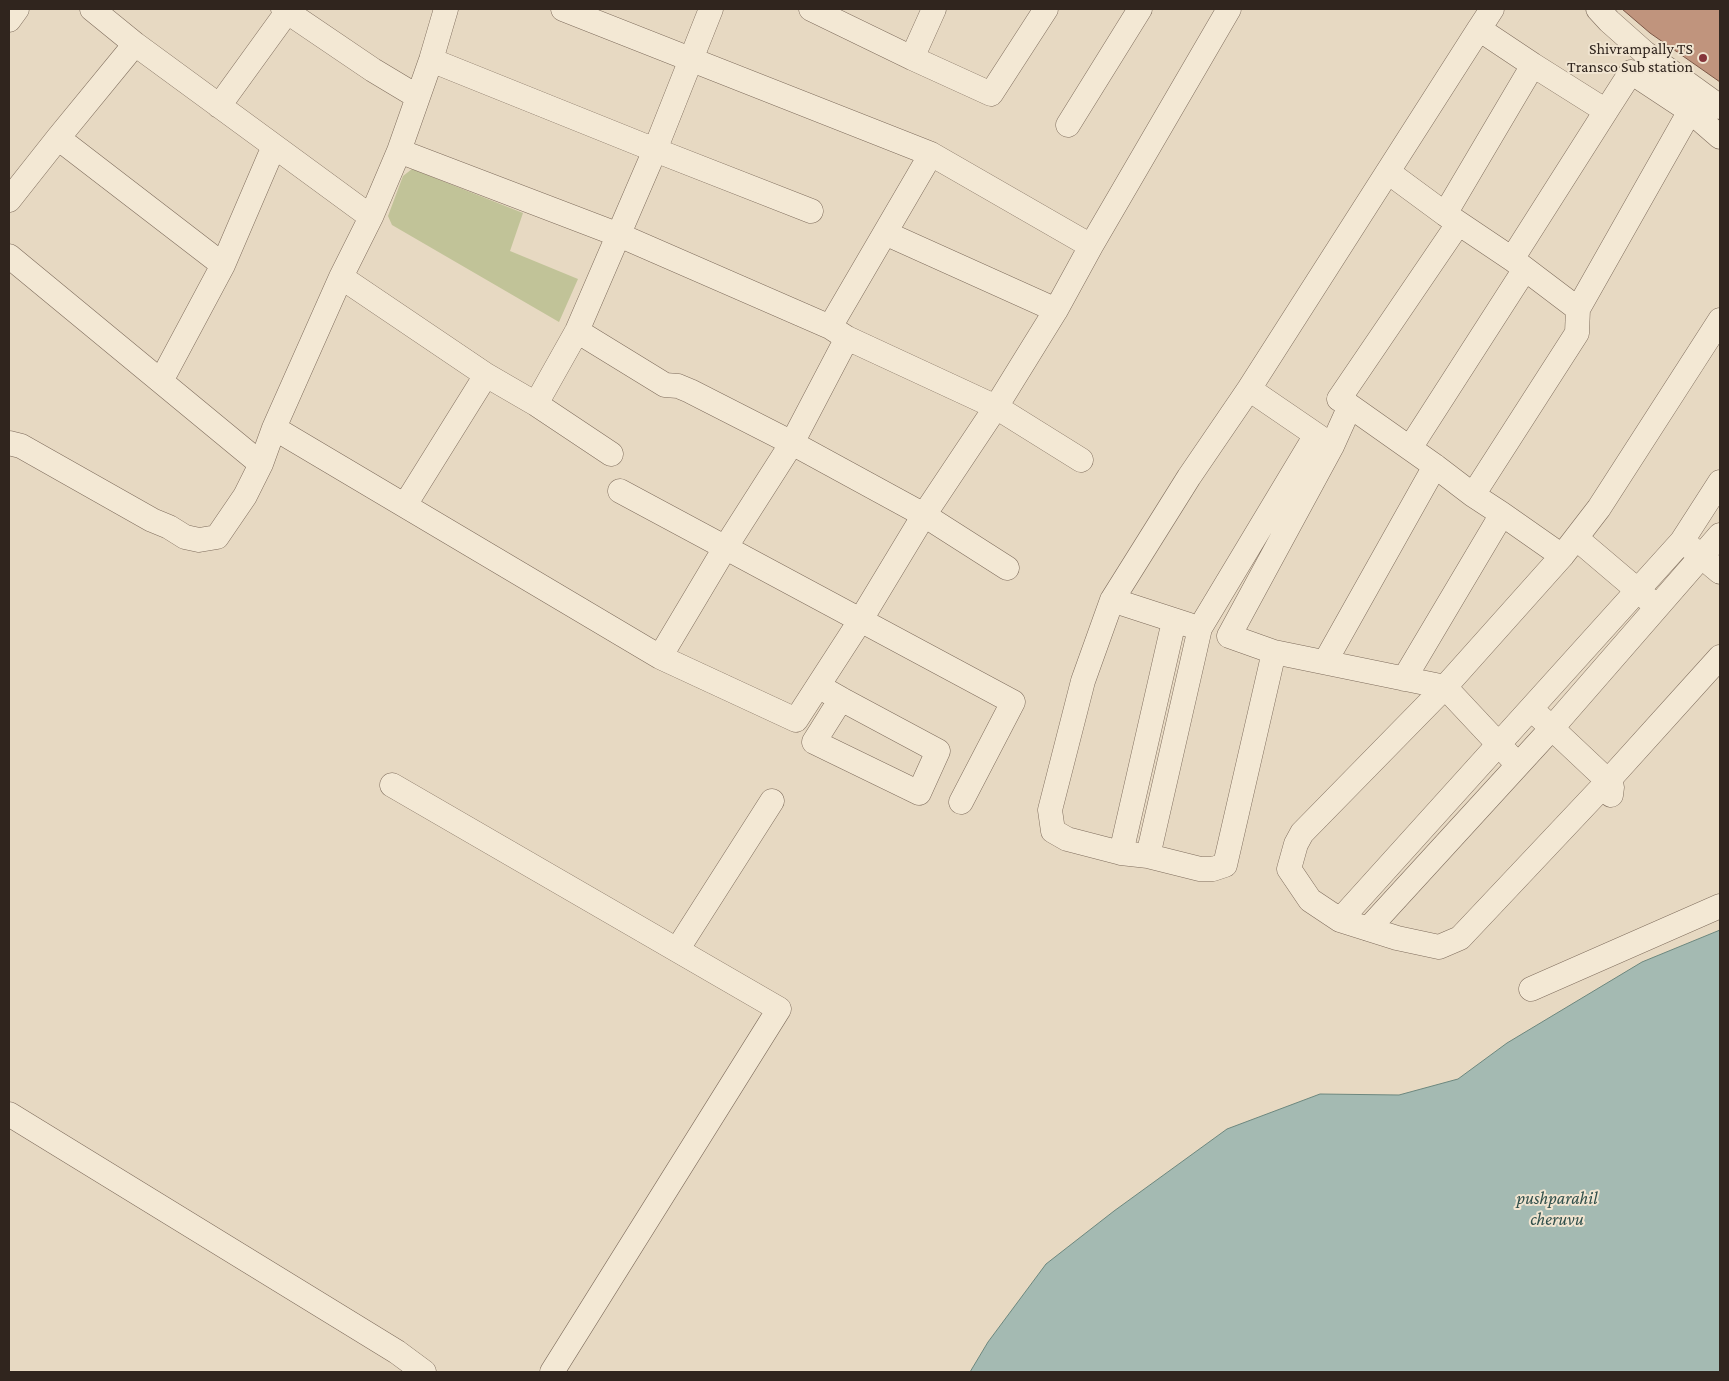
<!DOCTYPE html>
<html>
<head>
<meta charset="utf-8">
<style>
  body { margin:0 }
  #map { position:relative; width:1729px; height:1381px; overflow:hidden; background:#e7d9c2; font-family:"Crimson Pro",serif }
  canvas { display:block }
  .frame { position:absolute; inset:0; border:10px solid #30251e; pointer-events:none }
</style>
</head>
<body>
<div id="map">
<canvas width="1729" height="1381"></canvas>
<div class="frame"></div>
</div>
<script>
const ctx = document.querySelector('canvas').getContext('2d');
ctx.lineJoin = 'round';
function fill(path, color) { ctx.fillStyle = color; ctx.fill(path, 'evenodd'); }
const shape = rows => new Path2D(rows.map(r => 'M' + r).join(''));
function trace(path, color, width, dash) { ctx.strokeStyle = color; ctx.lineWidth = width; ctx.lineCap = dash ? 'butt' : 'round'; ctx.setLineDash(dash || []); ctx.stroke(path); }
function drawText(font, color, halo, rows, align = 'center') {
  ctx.font = font + ' "Crimson Pro",serif'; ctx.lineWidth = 4; ctx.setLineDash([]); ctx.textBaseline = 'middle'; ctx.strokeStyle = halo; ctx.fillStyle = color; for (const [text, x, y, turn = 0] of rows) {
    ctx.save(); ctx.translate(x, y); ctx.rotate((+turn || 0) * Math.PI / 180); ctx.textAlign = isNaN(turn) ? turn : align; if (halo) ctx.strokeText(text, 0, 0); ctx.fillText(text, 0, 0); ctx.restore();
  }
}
fill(shape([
  [412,169,523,213,510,251,578,279,559,322,392,225,388,216,403,176]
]), '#c1c398');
const water = shape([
  [1720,930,1720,1372,970,1372,988,1342,1046,1264,1114,1211,1227,1129,1320,1094,1399,1095,1458,1079,1507,1043,1642,962,1720,930]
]);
fill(water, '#a4bab2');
trace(water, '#6c877e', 1);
const building = shape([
  [1622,9,1720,9,1720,82,1650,33,1622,9]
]);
fill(building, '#c0947d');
trace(building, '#7a5645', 1);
const minor = shape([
  [92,9,135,44,371,217],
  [283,9,373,70,418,97],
  [563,9,931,154],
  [811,9,912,58,991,94,1046,9],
  [1598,9,1609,21,1645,53,1720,107],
  [9,20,17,9],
  [1479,29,1492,9],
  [912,58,934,9],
  [431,60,655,150,811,211],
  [219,106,287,12],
  [1068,125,1140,9],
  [58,138,223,265],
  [399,151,619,235,830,327,847,338,996,407,1081,460],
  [1388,172,1445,214,1512,259,1578,309],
  [9,200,58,138,135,44],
  [1445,214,1533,65],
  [885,233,1056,310],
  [9,256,261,464],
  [1512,259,1606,111],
  [341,277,486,375,536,404,611,454],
  [1720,320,1599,508,1562,556,1445,687,1302,833,1296,844,1289,869,1310,900,1340,920,1397,938,1439,947,1460,938,1608,781,1720,657],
  [830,327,931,154,1091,246],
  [577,331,665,385,678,386,690,391,792,443,924,515,1007,568],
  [161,381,223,265,274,146],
  [1249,389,1328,443],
  [536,404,577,331,655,150,711,9],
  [1350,406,1339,399,1458,224],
  [274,428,660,657,796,720,860,621,924,515,996,407,1056,310,1091,246,1229,9],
  [9,443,21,446,152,520,169,527,185,537,199,540,217,537,245,496,261,464,274,428,341,277,371,217,399,151,431,60,446,9],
  [1410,448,1525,269],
  [620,491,1013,702,961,802],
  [1473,495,1577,333,1578,309,1690,111],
  [405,505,486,375],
  [1576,538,1649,600],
  [1690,547,1720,572],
  [1112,600,1189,625],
  [1274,652,1229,636,1332,446,1350,406,1435,466,1473,495,1502,514,1562,556],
  [660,657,725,548,792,443,847,338],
  [1325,662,1435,466],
  [1404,679,1502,514],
  [818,686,841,699,938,751,919,793,814,742,841,699],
  [1540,717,1608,781,1612,787,1611,795],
  [1518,765,1445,687,1274,652,1225,865,1213,869,1200,869,1148,856,1121,853,1067,839,1053,831,1050,810,1083,681,1112,600,1189,477,1249,389,1479,29,1533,65,1606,111,1631,72,1690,111,1720,137],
  [392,785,779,1009,552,1372],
  [1121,853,1174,621],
  [1148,856,1200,628,1316,435],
  [1340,920,1682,541,1720,482],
  [1368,929,1552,728,1720,535],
  [677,950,772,801],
  [1531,989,1720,906],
  [9,1114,397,1352,424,1372]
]);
trace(minor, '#7e6c5c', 25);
trace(minor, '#f3e8d4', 24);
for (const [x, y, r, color] of [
  [1703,58,5,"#85343a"]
]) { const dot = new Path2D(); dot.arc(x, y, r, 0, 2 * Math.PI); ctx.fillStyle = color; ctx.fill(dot); trace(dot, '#f0e4d0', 2); }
drawText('16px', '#30251e', '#f0e4d0', [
  ["Shivrampally TS",1693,49],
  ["Transco Sub station",1693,67]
], 'right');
drawText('italic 18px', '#2f4e4a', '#f0e4d0', [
  ["pushparahil",1557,1198],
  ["cheruvu",1557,1219]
]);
</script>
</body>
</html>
